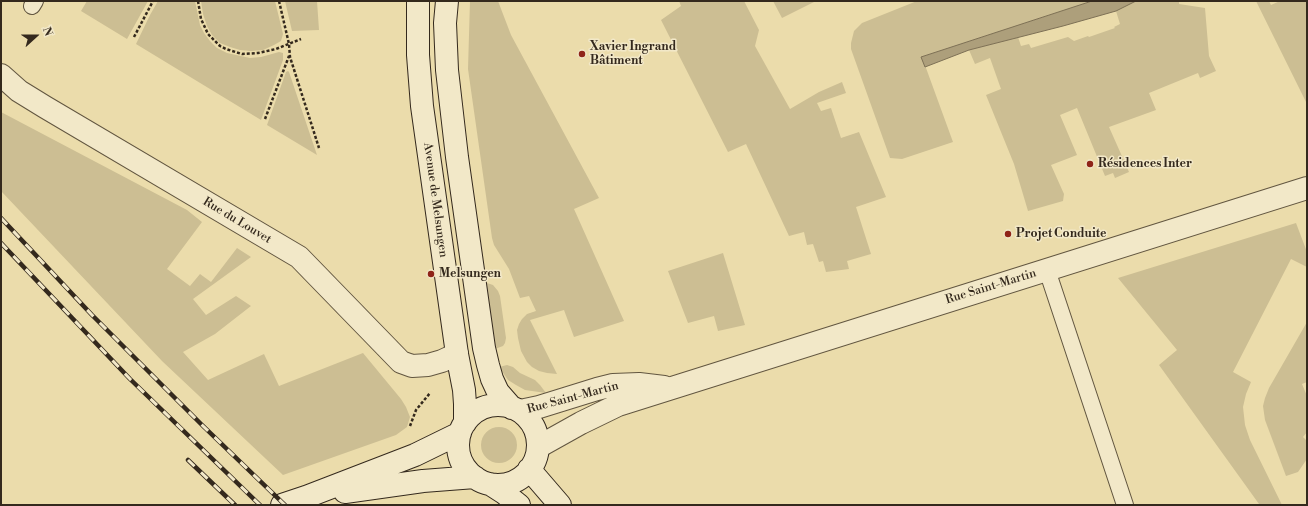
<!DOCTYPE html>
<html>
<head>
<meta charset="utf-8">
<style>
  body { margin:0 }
  #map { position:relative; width:1308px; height:506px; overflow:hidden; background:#ebdcab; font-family:"Libre Bodoni",serif }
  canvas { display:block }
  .frame { position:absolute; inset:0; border:2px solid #34291d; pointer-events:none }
  .north { position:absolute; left:16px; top:16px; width:40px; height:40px; -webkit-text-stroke:3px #f2e8c8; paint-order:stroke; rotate:69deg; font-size:11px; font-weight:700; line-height:16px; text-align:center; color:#34291d }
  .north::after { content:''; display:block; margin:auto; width:14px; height:18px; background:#34291d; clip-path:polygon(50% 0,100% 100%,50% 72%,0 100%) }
</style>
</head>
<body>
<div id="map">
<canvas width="1308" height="506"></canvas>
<div class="frame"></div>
<div class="north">N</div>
</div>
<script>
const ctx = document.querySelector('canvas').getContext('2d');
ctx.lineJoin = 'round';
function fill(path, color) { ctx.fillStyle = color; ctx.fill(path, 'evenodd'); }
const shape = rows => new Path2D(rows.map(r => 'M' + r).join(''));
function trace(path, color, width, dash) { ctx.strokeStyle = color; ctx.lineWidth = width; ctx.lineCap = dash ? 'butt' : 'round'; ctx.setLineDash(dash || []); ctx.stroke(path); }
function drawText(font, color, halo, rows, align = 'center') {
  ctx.font = font + ' "Libre Bodoni",serif'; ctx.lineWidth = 3; ctx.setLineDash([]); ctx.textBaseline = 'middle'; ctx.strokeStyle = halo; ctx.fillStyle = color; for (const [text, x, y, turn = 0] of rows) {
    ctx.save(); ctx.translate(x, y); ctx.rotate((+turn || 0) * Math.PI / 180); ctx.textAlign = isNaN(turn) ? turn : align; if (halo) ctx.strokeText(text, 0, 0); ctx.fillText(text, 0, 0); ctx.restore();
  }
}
fill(shape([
  [87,1,148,1,127,39,81,11],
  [158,1,195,1,200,25,204,33,210,41,217,48,227,53,250,58,261,57,279,52,283,53,283,60,261,120,136,44,150,15],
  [201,1,275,1,283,34,281,41,274,45,263,50,251,51,240,50,230,47,220,43,212,35,207,26,203,14],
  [285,1,317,1,319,30,292,31],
  [470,1,498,1,511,35,599,198,574,209,624,321,574,337,564,310,530,320,557,374,547,373,539,371,532,367,527,362,521,351,518,338,517,330,519,324,522,319,527,314,536,311,529,296,520,298,509,269,494,245,492,238,468,69],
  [679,1,744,1,759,30,755,46,790,109,819,92,842,82,846,93,817,103,821,111,831,108,841,138,859,132,886,197,856,207,871,254,847,261,849,269,826,272,823,261,819,262,813,244,807,245,804,232,789,236,746,144,728,152,661,20,681,6],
  [773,1,816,1,782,18],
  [917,1,1092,1,922,57,953,142,902,159,890,158,851,49,851,43,854,31,862,23],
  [1136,1,1179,1,1179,4,1205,8,1209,56,1216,71,1200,78,1198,73,1149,93,1156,110,1109,127,1129,172,1115,178,1113,173,1105,176,1077,108,1060,115,1077,155,1051,165,1064,194,1063,201,1028,211,1014,164,986,95,1001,89,990,58,975,64,969,50,1018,37,1021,46,1029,44,1031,48,1068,37,1074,41,1088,36,1089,37,1115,28,1114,27,1120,24,1116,11],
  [1256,1,1269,1,1271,5,1280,1,1307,1,1307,104],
  [288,71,289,72,317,155,267,125,286,72],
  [1,112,187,210,202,222,167,269,190,286,200,274,211,282,237,248,251,257,193,299,206,315,236,296,251,306,215,334,183,352,208,380,264,354,279,386,363,353,401,399,406,407,410,417,407,427,396,435,283,475,162,361,1,191],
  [1296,223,1307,252,1307,267,1291,259,1233,372,1251,382,1246,394,1243,407,1245,425,1250,440,1282,505,1258,505,1259,504,1159,365,1177,350,1118,278],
  [723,253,745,325,718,331,714,316,688,323,668,271],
  [487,283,493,285,498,291,500,296,506,338,505,343,503,346,492,350,482,284],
  [1307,322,1307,382,1302,384,1307,396,1307,432,1303,437,1307,441,1307,459,1298,472,1286,476,1265,420,1263,406,1265,398,1269,388],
  [507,365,513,367,520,373,535,380,540,385,546,393,525,390,516,385,508,380,499,367],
  '481 445a18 18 0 1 1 36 0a18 18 0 1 1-36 0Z'
]), '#ccbe93');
const water = shape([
  [1092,1,1136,1,1116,11,1063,26,969,50,925,67,921,57,1092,1]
]);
fill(water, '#ad9f7b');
trace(water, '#7d7055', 1);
const service = shape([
  [32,6,35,1],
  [1047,270,1125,505]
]);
const minor = shape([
  [1,75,19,91,45,107,299,257,401,362,412,366,428,365,442,361,457,354]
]);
const tertiary = shape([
  [520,411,539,407,597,389,613,385,639,384,664,387],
  [538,447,581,423,618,405,1307,188]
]);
const secondary = shape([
  [418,1,418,55,422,106,457,354,464,390,465,404,465,423],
  [447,1,445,23,447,70,457,157,484,348,488,365,492,379,498,392,512,408],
  '458 445a40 40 0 1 1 80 0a40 40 0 1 1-80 0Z',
  [529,469,560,505],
  [490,484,504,493,519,505],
  [345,492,423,481,475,477],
  [282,505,306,497,415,455,460,433]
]);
trace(service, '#625640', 18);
trace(minor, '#625640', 24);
trace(tertiary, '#625640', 24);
trace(secondary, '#34291d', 24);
trace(shape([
  [198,1,201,19,208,34,220,46,226,49,242,54,258,53,276,49,301,39],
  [279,1,289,44,290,57,319,148],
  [134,37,153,1],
  [265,119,289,56],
  [410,426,416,410,430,393]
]), '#34291d', 2.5, [3, 2]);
trace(service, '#f2e8c8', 16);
trace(minor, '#f2e8c8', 22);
trace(tertiary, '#f2e8c8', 22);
trace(secondary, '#f2e8c8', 22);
const rail = shape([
  [1,218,92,315,202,425,285,505],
  [1,243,130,379,260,505],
  [188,460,235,505]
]);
trace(rail, '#34291d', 4.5);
trace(rail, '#f2e8c8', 3, [9]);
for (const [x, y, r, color] of [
  [582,54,4,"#8f2418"],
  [1090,164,4,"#8f2418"],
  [1008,234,4,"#8f2418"],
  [431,274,4,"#8f2418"]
]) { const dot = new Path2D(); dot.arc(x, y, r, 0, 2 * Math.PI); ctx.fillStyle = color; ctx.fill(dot); trace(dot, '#f2e8c8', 1.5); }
drawText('bold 12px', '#34291d', '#f2e8c8', [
  ["Xavier Ingrand",590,47],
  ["Bâtiment",590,61],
  ["Résidences Inter",1098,164],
  ["Projet Conduite",1016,234],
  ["Melsungen",439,274]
], 'left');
drawText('12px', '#34291d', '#f2e8c8', [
  ["Avenue de Melsungen",435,200,82],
  ["Rue du Louvet",237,221,31],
  ["Rue Saint-Martin",991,287,-17],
  ["Rue Saint-Martin",573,398,-15]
]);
</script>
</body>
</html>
